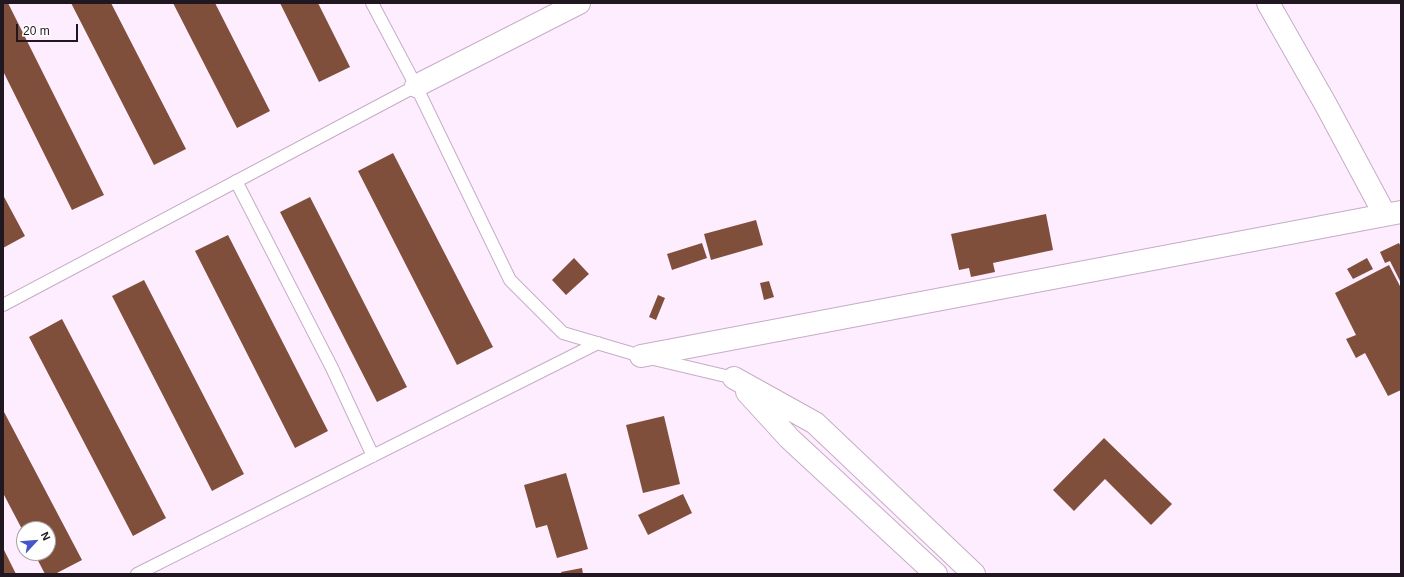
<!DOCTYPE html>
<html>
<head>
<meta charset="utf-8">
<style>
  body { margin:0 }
  #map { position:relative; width:1404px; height:577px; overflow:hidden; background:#feedfe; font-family:Helvetica,sans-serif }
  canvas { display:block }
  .frame { position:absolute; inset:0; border:4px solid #211721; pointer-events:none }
  .north { position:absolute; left:16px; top:521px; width:40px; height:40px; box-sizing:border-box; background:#fff; border:1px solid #a6a2a6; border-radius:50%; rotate:64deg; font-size:11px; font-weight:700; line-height:16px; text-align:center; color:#211721 }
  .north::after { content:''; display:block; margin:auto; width:14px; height:18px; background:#4555ca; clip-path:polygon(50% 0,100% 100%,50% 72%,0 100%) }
  .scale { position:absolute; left:16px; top:24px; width:62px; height:18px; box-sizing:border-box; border:2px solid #211721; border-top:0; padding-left:5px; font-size:12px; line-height:14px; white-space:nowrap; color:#211721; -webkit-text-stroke:3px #fff; paint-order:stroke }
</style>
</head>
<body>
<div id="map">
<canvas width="1404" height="577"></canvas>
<div class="frame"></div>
<div class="north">N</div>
<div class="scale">20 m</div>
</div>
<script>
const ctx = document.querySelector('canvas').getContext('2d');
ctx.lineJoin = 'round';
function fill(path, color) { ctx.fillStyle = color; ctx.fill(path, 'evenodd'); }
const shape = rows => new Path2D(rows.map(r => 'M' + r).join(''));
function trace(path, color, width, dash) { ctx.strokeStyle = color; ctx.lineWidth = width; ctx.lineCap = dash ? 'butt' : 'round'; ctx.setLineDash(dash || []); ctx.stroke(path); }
fill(shape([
  [3,3,8,3,104,195,72,210,3,71],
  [71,3,111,3,186,149,154,165],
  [173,3,215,3,270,111,237,128],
  [280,3,318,3,350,67,319,82],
  [393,153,493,347,457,365,358,171],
  [3,195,25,236,3,248],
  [310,197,407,387,377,402,280,212],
  [1046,214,1053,250,993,263,995,272,971,277,969,268,959,270,951,234],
  [756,220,763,245,711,260,704,234],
  [228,235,328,431,295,448,195,251],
  [702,243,707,258,672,270,667,254],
  [1399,243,1401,247,1401,283,1390,261,1385,263,1380,252],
  [574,258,589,274,566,295,552,280],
  [1367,258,1373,269,1353,279,1347,269],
  [1389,265,1401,288,1401,390,1388,396,1365,353,1356,358,1346,339,1356,335,1335,293],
  [144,280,244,474,212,491,112,296],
  [769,281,774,297,764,300,760,283],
  [658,295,665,298,656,320,649,317],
  [62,319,166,518,133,536,29,337],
  [3,410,82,560,55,574,45,574,34,553,48,553,48,529,24,529,24,533,3,493],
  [664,416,680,484,643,493,626,425],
  [1104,438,1172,504,1151,525,1105,479,1074,511,1053,490],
  [566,473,588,549,557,558,547,525,536,528,524,485],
  [683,494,692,513,648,535,638,515],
  [3,548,16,574,3,574],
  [582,568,583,574,562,574,561,572]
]), '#804f3b');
const lane = shape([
  [372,3,416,86,510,280,563,333,641,356,734,378],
  [236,181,332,368,373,456],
  [3,305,416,86],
  [137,574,598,343]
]);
const street = shape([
  [1268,3,1326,105,1385,215],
  [416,86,579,3],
  [641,356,1401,212],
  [734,378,815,423,974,574],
  [747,392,790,439,936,574]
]);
trace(lane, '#c6acc7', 14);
trace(street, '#c6acc7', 24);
trace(lane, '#fff', 12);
trace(street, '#fff', 22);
</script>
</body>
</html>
